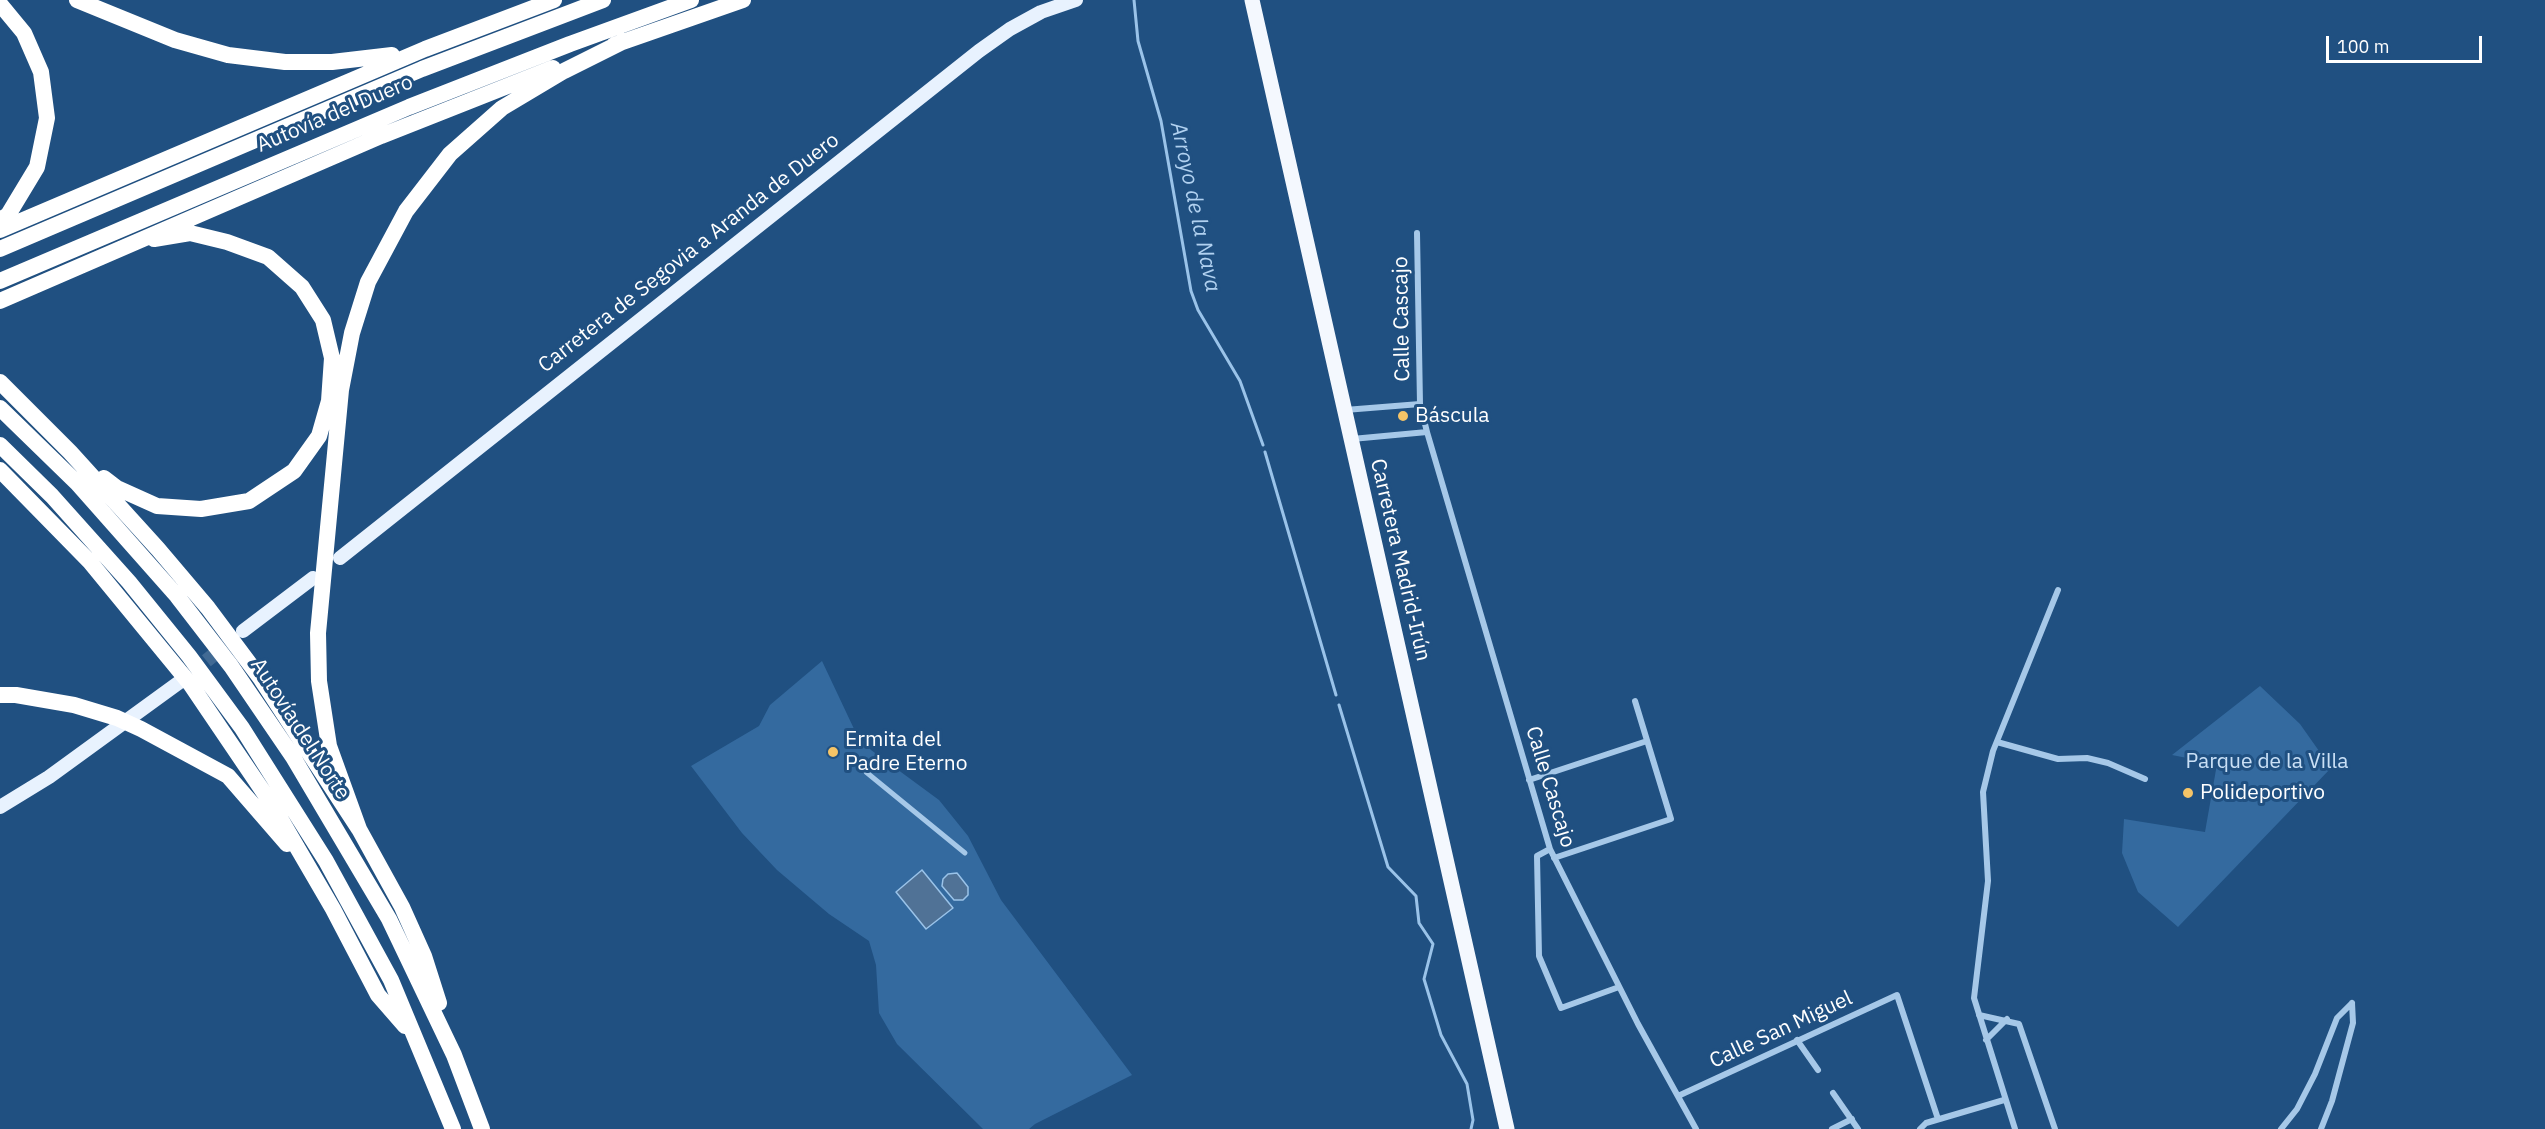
<!DOCTYPE html>
<html>
<head>
<meta charset="utf-8">
<style>
  body { margin:0 }
  #map { position:relative; width:2545px; height:1129px; overflow:hidden; background:#205081; font-family:"IBM Plex Sans",sans-serif }
  canvas { display:block }
  .scale { position:absolute; left:2326px; top:36px; width:156px; height:27px; box-sizing:border-box; border:3px solid #fff; border-top:0; padding-left:8px; font-size:18px; line-height:21px; white-space:nowrap; color:#fff; -webkit-text-stroke:4px #205081; paint-order:stroke }
</style>
</head>
<body>
<div id="map">
<canvas width="2545" height="1129"></canvas>
<div class="scale">100 m</div>
</div>
<script>
const ctx = document.querySelector('canvas').getContext('2d');
ctx.lineJoin = 'round';
function fill(path, color) { ctx.fillStyle = color; ctx.fill(path, 'evenodd'); }
const shape = rows => new Path2D(rows.map(r => 'M' + r).join(''));
function trace(path, color, width, dash) { ctx.strokeStyle = color; ctx.lineWidth = width; ctx.lineCap = dash ? 'butt' : 'round'; ctx.setLineDash(dash || []); ctx.stroke(path); }
function drawText(font, color, halo, rows, align = 'center') {
  ctx.font = font + ' "IBM Plex Sans",sans-serif'; ctx.lineWidth = 6; ctx.setLineDash([]); ctx.textBaseline = 'middle'; ctx.strokeStyle = halo; ctx.fillStyle = color; for (const [text, x, y, turn = 0] of rows) {
    ctx.save(); ctx.translate(x, y); ctx.rotate((+turn || 0) * Math.PI / 180); ctx.textAlign = isNaN(turn) ? turn : align; if (halo) ctx.strokeText(text, 0, 0); ctx.fillText(text, 0, 0); ctx.restore();
  }
}
fill(shape([
  [822,661,855,731,871,750,939,800,968,836,1001,900,1132,1075,1035,1124,1029,1129,983,1129,897,1044,879,1013,876,965,869,941,829,914,777,870,742,833,691,766,759,726,770,705],
  [2260,686,2300,724,2331,768,2178,927,2138,892,2122,853,2124,819,2205,832,2217,764,2172,755]
]), '#346a9f');
const water = shape([
  [922,870,953,908,926,929,896,892,922,870],
  [957,873,968,887,968,895,963,900,954,900,942,886,943,879,948,874,957,873]
]);
fill(water, '#507296');
trace(water, '#9ac3e9', 1.5);
trace(shape([
  [1134,0,1138,41,1161,121,1191,291,1198,310,1240,381,1263,445],
  [1265,452,1336,695],
  [1339,705,1388,867,1416,896,1419,923,1433,944,1424,979,1441,1035,1467,1084,1473,1120,1471,1129]
]), '#9ac3e9', 3);
trace(shape([
  [190,674,226,645]
]), '#416a94', 14, [14, 7]);
trace(shape([
  [866,772,965,853]
]), '#a6c8e8', 5);
trace(shape([
  [1417,233,1420,404],
  [1345,410,1420,404,1427,432],
  [1352,439,1427,432,1550,849,1638,1024,1696,1129],
  [1997,742,2058,759,2087,758,2108,763,2145,779],
  [1529,780,1647,741],
  [1550,849,1537,856,1539,956,1561,1008,1619,987],
  [1554,858,1671,819,1635,701],
  [1979,1015,2019,1024,2055,1129],
  [1797,1040,1818,1070],
  [1986,1040,2007,1019],
  [1833,1093,1858,1129],
  [1678,1096,1897,995,1938,1119],
  [1832,1129,1852,1119],
  [1920,1129,1926,1123,2004,1100],
  [2015,1129,1974,998,1988,881,1983,792,1993,751,2058,590],
  [2281,1129,2297,1109,2315,1074,2337,1018,2352,1003],
  [2321,1129,2332,1101,2353,1023,2352,1003]
]), '#a6c8e8', 6);
trace(shape([
  [340,558,979,51,1010,29,1041,12,1076,0],
  [243,631,313,578],
  [0,807,49,777,181,681]
]), '#e8f2fe', 14);
trace(shape([
  [1252,0,1507,1129]
]), '#f4f8fe', 15);
trace(shape([
  [77,0,175,40,228,55,285,62,332,62,392,55],
  [0,4,24,33,41,72,47,118,37,167,8,215,0,220],
  [614,45,743,0],
  [0,230,425,49,554,0],
  [0,249,422,69,603,0],
  [0,281,409,107,570,44,691,0],
  [0,301,381,136,553,68],
  [0,382,70,452,158,549,208,608,261,679,359,829,402,907,424,956,439,1003],
  [0,408,77,483,177,596,231,666,293,757,389,919,454,1055,482,1129],
  [0,445,52,496,129,582,189,656,242,728,326,861,391,980,453,1129],
  [0,470,90,562,191,685,273,806,333,909,378,995,405,1026],
  [104,478,117,488,157,506,201,509,249,501,294,471,319,436,329,401,332,358,323,320,302,287,268,257,227,242,190,233,154,239],
  [0,695,16,695,74,705,117,718,141,729,228,776,287,844],
  [359,829,329,746,319,681,318,633,341,390,352,333,368,282,406,211,450,154,502,108,564,71,624,41]
]), '#fff', 16);
for (const [x, y, r, color] of [
  [1403,416,6,"#f5c467"],
  [833,752,6,"#f5c467"],
  [2188,793,6,"#f5c467"]
]) { const dot = new Path2D(); dot.arc(x, y, r, 0, 2 * Math.PI); ctx.fillStyle = color; ctx.fill(dot); trace(dot, '#205081', 2); }
drawText('21px', '#fff', '#205081', [
  ["Autovía del Duero",335,114,-23],
  ["Carretera de Segovia a Aranda de Duero",689,253,-38],
  ["Calle Cascajo",1402,319,-91],
  ["Carretera Madrid-Irún",1400,560,77],
  ["Autovía del Norte",300,729,57],
  ["Calle Cascajo",1550,787,73],
  ["Calle San Miguel",1781,1030,-25]
]);
drawText('21px', '#fff', '#205081', [
  ["Báscula",1415,416],
  ["Ermita del",845,740],
  ["Padre Eterno",845,764],
  ["Polideportivo",2200,793]
], 'left');
drawText('21px', '#cae0f6', '#205081', [
  ["Parque de la Villa",2267,762]
]);
drawText('italic 22px', '#b1d1f0', '#205081', [
  ["Arroyo de la Nava",1195,207,78]
]);
</script>
</body>
</html>
